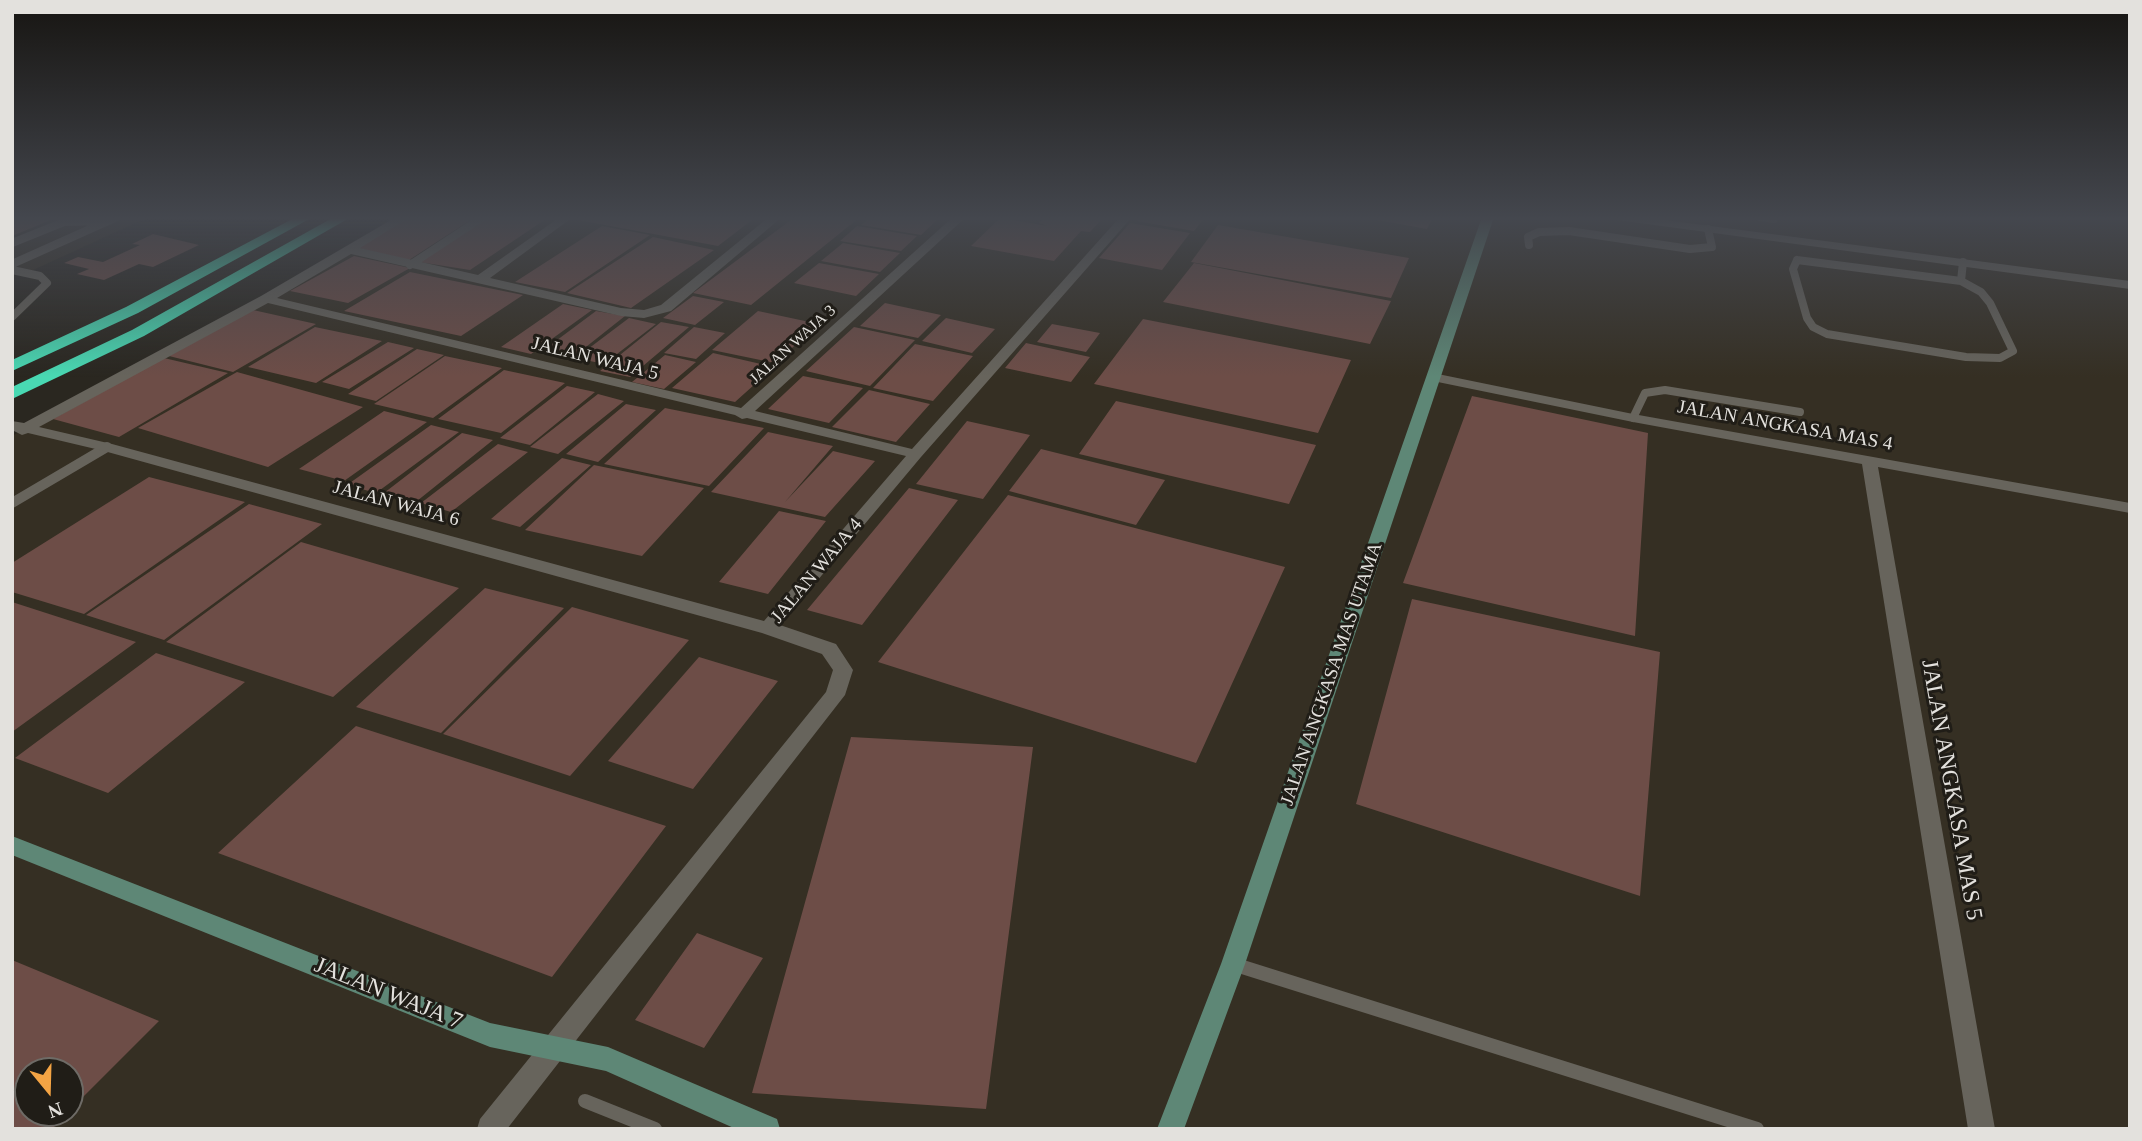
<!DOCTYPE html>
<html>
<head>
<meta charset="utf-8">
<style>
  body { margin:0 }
  #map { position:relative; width:2142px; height:1141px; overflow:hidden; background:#2a2720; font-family:Georgia,serif }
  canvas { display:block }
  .frame { position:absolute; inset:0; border:14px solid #e3e1dd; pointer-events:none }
  .north { position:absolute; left:14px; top:1057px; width:70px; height:70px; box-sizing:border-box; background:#201d17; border:2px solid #6e6b66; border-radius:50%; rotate:161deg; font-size:19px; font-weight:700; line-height:28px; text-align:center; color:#e3e1dd }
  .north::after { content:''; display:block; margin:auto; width:24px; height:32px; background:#f4a444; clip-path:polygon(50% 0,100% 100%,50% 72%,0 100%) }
</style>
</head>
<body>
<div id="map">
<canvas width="2142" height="1141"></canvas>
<div class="frame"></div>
<div class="north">N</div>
</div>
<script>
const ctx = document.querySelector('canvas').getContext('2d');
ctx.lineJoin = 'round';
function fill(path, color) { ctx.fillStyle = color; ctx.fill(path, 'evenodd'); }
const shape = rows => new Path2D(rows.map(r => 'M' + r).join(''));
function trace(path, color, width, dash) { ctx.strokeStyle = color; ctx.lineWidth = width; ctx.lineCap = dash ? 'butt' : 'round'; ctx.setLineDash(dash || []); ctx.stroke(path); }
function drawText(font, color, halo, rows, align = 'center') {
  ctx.font = font + ' Georgia,serif'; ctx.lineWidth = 6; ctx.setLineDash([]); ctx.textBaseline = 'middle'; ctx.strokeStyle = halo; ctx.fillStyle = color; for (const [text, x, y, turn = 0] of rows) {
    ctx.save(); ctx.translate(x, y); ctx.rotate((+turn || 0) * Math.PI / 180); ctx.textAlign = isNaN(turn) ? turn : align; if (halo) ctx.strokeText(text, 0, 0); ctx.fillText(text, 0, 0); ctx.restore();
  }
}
fill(shape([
  [12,217,149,217,31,271,12,267],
  [396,217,2130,217,2130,1129,12,1129,12,436,315,267],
  [28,1071,70,1071,70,1113,28,1113]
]), '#352f23');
fill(shape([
  [12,217,58,217,12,236],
  [409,217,475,217,409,260,358,248],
  [490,217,549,217,470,270,419,262],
  [583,217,756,217,718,246,578,220],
  [795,217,860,217,751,305,693,293],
  [871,217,940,217,921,235,861,225],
  [1045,217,1104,217,1090,232,1081,231,1054,261,971,246,1000,218,1048,226,1039,223],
  [1139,217,1205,217,1194,231,1136,221],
  [1361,217,1433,217,1427,229],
  [1130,223,1190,233,1162,270,1099,258],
  [1218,225,1409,258,1391,298,1191,262],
  [602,226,650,235,565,292,515,282],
  [857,226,917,236,901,251,840,241],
  [153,234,199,245,153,267,139,264,104,280,77,274,89,269,64,263,78,257,103,262,140,245,132,244],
  [653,237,714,250,631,308,567,293],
  [843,243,900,253,880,272,821,261],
  [354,256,410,268,348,303,290,291],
  [819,263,879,274,856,296,794,283],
  [1194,263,1391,301,1370,344,1163,302],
  [410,272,523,295,461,336,344,311],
  [693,296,724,302,695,325,663,318],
  [885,303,941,315,918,338,860,326],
  [563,304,592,310,531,354,501,347],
  [253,310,316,324,233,372,169,356],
  [596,311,625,316,572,358,541,352],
  [758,311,819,324,775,363,712,350],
  [629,318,656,324,604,364,576,358],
  [946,318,995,329,972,353,922,341],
  [1143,319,1351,360,1318,433,1094,384],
  [661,322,689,327,630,377,600,371],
  [1052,324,1100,333,1086,352,1037,342],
  [315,327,382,341,316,383,248,367],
  [694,327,725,333,696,359,664,353],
  [854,327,915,340,870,386,806,371],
  [388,342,414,348,349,389,322,382],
  [1026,343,1090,357,1071,382,1005,368],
  [915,344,973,356,933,401,873,388],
  [417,349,444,355,376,401,348,394],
  [713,353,774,367,735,402,672,388],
  [665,355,696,362,664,389,632,382],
  [445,356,502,368,433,418,374,404],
  [164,358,228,373,119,437,53,419],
  [504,370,565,383,501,433,438,419],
  [237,372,363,407,268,467,138,428],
  [803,376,863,388,829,423,768,409],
  [567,386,595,392,530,445,500,438],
  [869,390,930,404,896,442,832,427],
  [598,394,624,401,558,454,530,447],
  [1472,396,1648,433,1635,636,1403,583],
  [1116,401,1316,445,1289,504,1079,454],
  [626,404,656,410,598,462,566,454],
  [665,408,764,428,709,486,604,464],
  [384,411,427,422,344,481,299,469],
  [967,421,1030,435,983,499,916,484],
  [431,425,459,432,376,493,347,485],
  [768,432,833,446,785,502,833,451,875,461,825,517,711,492],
  [462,433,493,440,417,501,384,493],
  [498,444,528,452,451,512,421,503],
  [1041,449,1165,480,1136,525,1009,491],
  [562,458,591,465,520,527,491,519],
  [594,465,704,488,642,556,525,530],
  [149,477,245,502,84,614,12,592,12,563],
  [909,488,958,500,862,625,807,610],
  [1008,495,1285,567,1196,763,878,662],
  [249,504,322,524,164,640,86,615],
  [779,511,826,521,768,594,719,582],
  [301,542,459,588,333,697,166,642],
  [485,588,564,608,441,733,356,707],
  [1412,599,1660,652,1640,896,1356,804],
  [12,602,136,642,12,732],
  [572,607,689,640,570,776,443,734],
  [156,653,245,682,108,793,15,758],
  [699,657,778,681,693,789,608,761],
  [356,726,666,826,552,977,218,853],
  [851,737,1033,747,986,1109,752,1093],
  [697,933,763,958,704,1048,635,1020],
  [12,960,159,1021,70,1110,70,1071,28,1071,28,1113,67,1113,52,1129,12,1129]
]), '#6d4d47');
trace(shape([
  [1760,217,1774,219],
  [12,243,64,222,103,221],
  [1529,245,1528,237,1539,232,1569,231,1690,249,1712,247,1708,229],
  [1797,260,1961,281,1981,292,1990,303,2013,351,2000,358,1966,357,1827,334,1813,327,1807,318,1793,269,1797,260],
  [12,264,117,217],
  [410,265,483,217],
  [12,270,40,276,47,283,12,317],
  [1961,281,1963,262],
  [1633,418,1645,393,1665,390,1800,412]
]), '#67645c', 8);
trace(shape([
  [12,503,107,447]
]), '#67645c', 10);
trace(shape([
  [1233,964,1757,1129],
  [585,1101,655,1129]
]), '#67645c', 14);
fill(shape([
  [396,217,410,217,360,248,478,275,560,217,573,217,490,278,621,308,644,310,661,305,769,217,782,217,671,311,644,318,621,316,351,254,277,298,741,408,953,217,966,217,755,411,912,449,1120,217,1132,217,921,457,780,625,836,644,853,670,845,695,507,1129,477,1129,480,1119,826,692,833,670,822,654,762,633,104,451,28,433,22,435,12,430,12,421,24,423,261,296,396,217],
  [268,303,735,415,742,419,747,418,906,456,764,621,112,444,39,427,268,303],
  [1611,217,1642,217,2130,281,2130,289,1617,220,1611,217],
  [1433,373,1633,414,2130,503,2130,513,1878,467,1995,1129,1968,1129,1862,464,1633,422,1428,380,1428,374,1433,373]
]), '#67645c');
fill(shape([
  [1482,217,1494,217,1245,964,1184,1129,1157,1129,1221,964,1482,217],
  [12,836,490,1023,608,1047,777,1119,780,1129,736,1129,606,1071,490,1047,12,855,12,836]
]), '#5e8776');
fill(shape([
  [296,217,313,217,138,313,12,371,12,360,126,307,296,217],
  [334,217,351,217,144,336,12,399,12,387,132,330,334,217]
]), '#49d9b3');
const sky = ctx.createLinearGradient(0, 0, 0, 377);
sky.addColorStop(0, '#171512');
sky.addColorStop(0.58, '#44474e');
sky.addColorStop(1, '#44474e00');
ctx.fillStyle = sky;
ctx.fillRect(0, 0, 2142, 377);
drawText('16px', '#e3e1dd', '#201d17', [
  ["JALAN WAJA 3",793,345,-42]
]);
drawText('19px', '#e3e1dd', '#201d17', [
  ["JALAN WAJA 5",595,359,14],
  ["JALAN ANGKASA MAS 4",1785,426,10],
  ["JALAN WAJA 6",396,504,15],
  ["JALAN WAJA 4",817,571,-50],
  ["JALAN ANGKASA MAS UTAMA",1332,674,-71]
]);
drawText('23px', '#e3e1dd', '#201d17', [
  ["JALAN ANGKASA MAS 5",1951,790,80],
  ["JALAN WAJA 7",388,994,22]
]);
</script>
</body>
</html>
